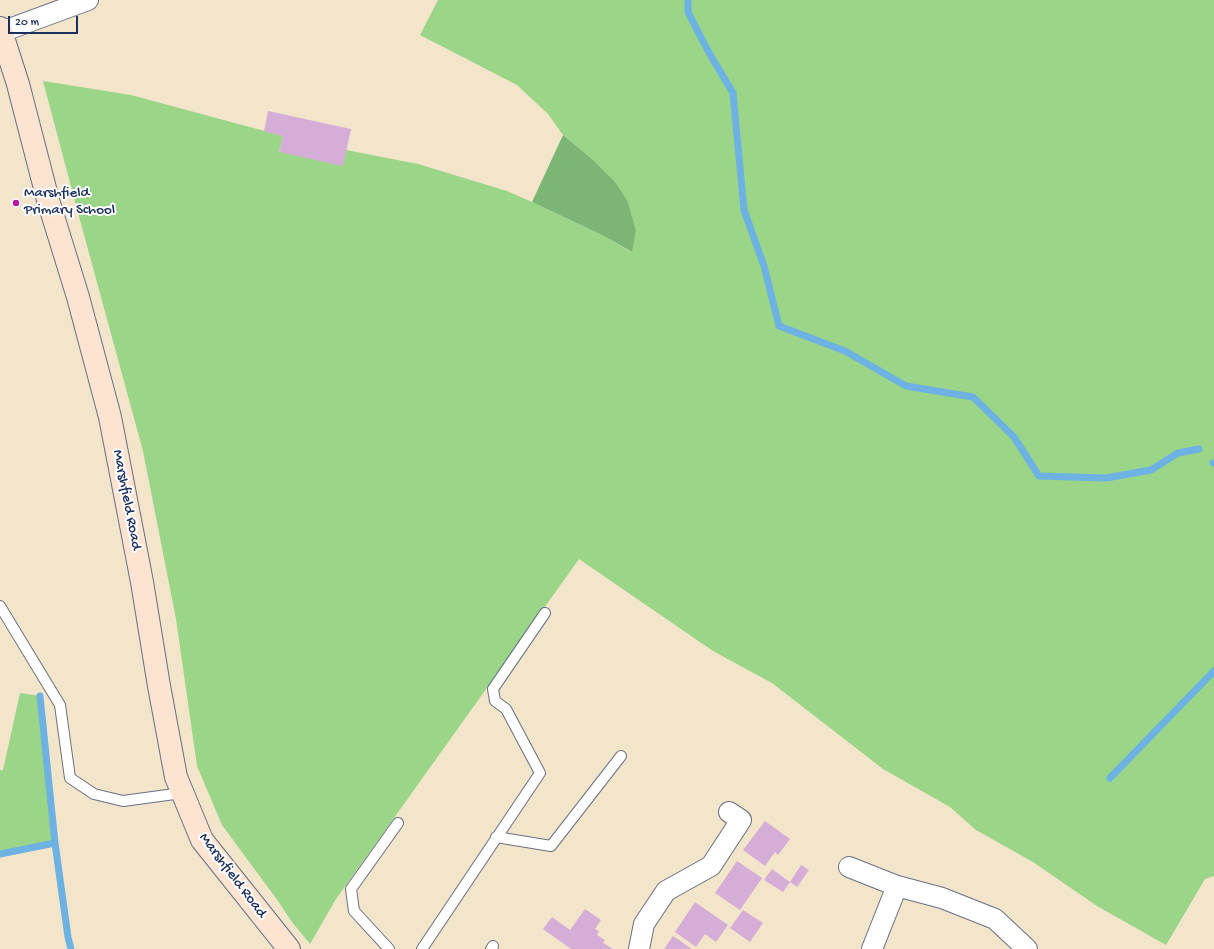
<!DOCTYPE html>
<html>
<head>
<meta charset="utf-8">
<style>
  body { margin:0 }
  #map { position:relative; width:1214px; height:949px; overflow:hidden; background:#f2e5ca; font-family:"Gochi Hand",sans-serif }
  canvas { display:block }
  .scale { position:absolute; left:8px; top:16px; width:70px; height:18px; box-sizing:border-box; border:2px solid #1b2f5e; border-top:0; padding-left:5px; font-size:12px; line-height:14px; white-space:nowrap; color:#1b2f5e; -webkit-text-stroke:3px #fff; paint-order:stroke }
</style>
</head>
<body>
<div id="map">
<canvas width="1214" height="949"></canvas>
<div class="scale">20 m</div>
</div>
<script>
const ctx = document.querySelector('canvas').getContext('2d');
ctx.lineJoin = 'round';
function fill(path, color) { ctx.fillStyle = color; ctx.fill(path, 'evenodd'); }
const shape = rows => new Path2D(rows.map(r => 'M' + r).join(''));
function trace(path, color, width, dash) { ctx.strokeStyle = color; ctx.lineWidth = width; ctx.lineCap = dash ? 'butt' : 'round'; ctx.setLineDash(dash || []); ctx.stroke(path); }
function drawText(font, color, halo, rows, align = 'center') {
  ctx.font = font + ' "Gochi Hand",sans-serif'; ctx.lineWidth = 4; ctx.setLineDash([]); ctx.textBaseline = 'middle'; ctx.strokeStyle = halo; ctx.fillStyle = color; for (const [text, x, y, turn = 0] of rows) {
    ctx.save(); ctx.translate(x, y); ctx.rotate((+turn || 0) * Math.PI / 180); ctx.textAlign = isNaN(turn) ? turn : align; if (halo) ctx.strokeText(text, 0, 0); ctx.fillText(text, 0, 0); ctx.restore();
  }
}
fill(shape([
  [438,0,1214,0,1214,876,1205,879,1166,945,1097,906,1033,862,976,830,950,807,883,769,772,683,713,651,579,559,336,899,310,944,292,922,278,901,222,825,197,766,176,619,143,451,77,209,43,81,131,95,283,136,279,152,346,150,418,164,507,191,532,202,602,235,631,252,636,230,628,202,592,159,563,135,548,114,517,85,420,35],
  [20,693,40,696,55,843,0,854,0,770,3,770]
]), '#9ad588');
fill(shape([
  [563,135,592,159,615,182,628,202,636,230,632,252,602,235,532,202]
]), '#7bb674');
trace(shape([
  [688,0,688,12,708,51,733,93,744,210,764,266,779,326,845,351,906,386,973,397,1014,437,1039,476,1106,478,1151,470,1178,453,1199,449],
  [1213,463,1214,463],
  [40,696,55,843,68,937,71,949],
  [1110,778,1214,671],
  [0,854,55,843]
]), '#6db2e3', 7);
fill(shape([
  [268,111,351,129,343,166,279,152,283,136,264,131],
  [765,821,790,839,778,855,775,852,765,866,743,850],
  [737,861,762,878,740,910,715,893],
  [801,865,809,870,797,887,790,882],
  [772,869,790,882,783,892,764,880],
  [695,902,728,925,716,942,705,934,696,947,675,932],
  [585,909,601,920,595,929,599,931,597,935,605,940,603,943,613,949,571,949,543,929,552,917,570,930],
  [743,910,763,923,750,942,730,928],
  [673,936,692,949,664,949]
]), '#d5aed8');
const lane = shape([
  [0,606,60,705,70,778,94,794,123,801,182,793],
  [496,837,551,846,621,756],
  [389,949,354,911,351,889,398,823],
  [422,949,540,773,506,709,495,701,493,689,545,613],
  [491,949,493,946]
]);
const street = shape([
  [1,32,88,0],
  [849,867,897,886,942,898,995,919,1027,949],
  [639,949,644,924,666,891,711,866,741,820,729,812],
  [872,949,897,886]
]);
const secondary = shape([
  [0,28,18,84,48,200,78,297,110,417,142,582,159,686,176,777,202,840,289,949]
]);
trace(lane, '#666f84', 12);
trace(street, '#666f84', 22);
trace(secondary, '#666f84', 24);
trace(lane, '#fff', 10);
trace(street, '#fff', 20);
trace(secondary, '#fde4d1', 22);
for (const [x, y, r, color] of [
  [16,203,4,"#b5179e"]
]) { const dot = new Path2D(); dot.arc(x, y, r, 0, 2 * Math.PI); ctx.fillStyle = color; ctx.fill(dot); trace(dot, '#fff', 1.5); }
drawText('15px', '#1b2f5e', '#fff', [
  ["Marshfield",24,194],
  ["Primary School",24,211]
], 'left');
drawText('15px', '#1b2f5e', '#fff', [
  ["Marshfield Road",126,500,79],
  ["Marshfield Road",232,876,53]
]);
</script>
</body>
</html>
